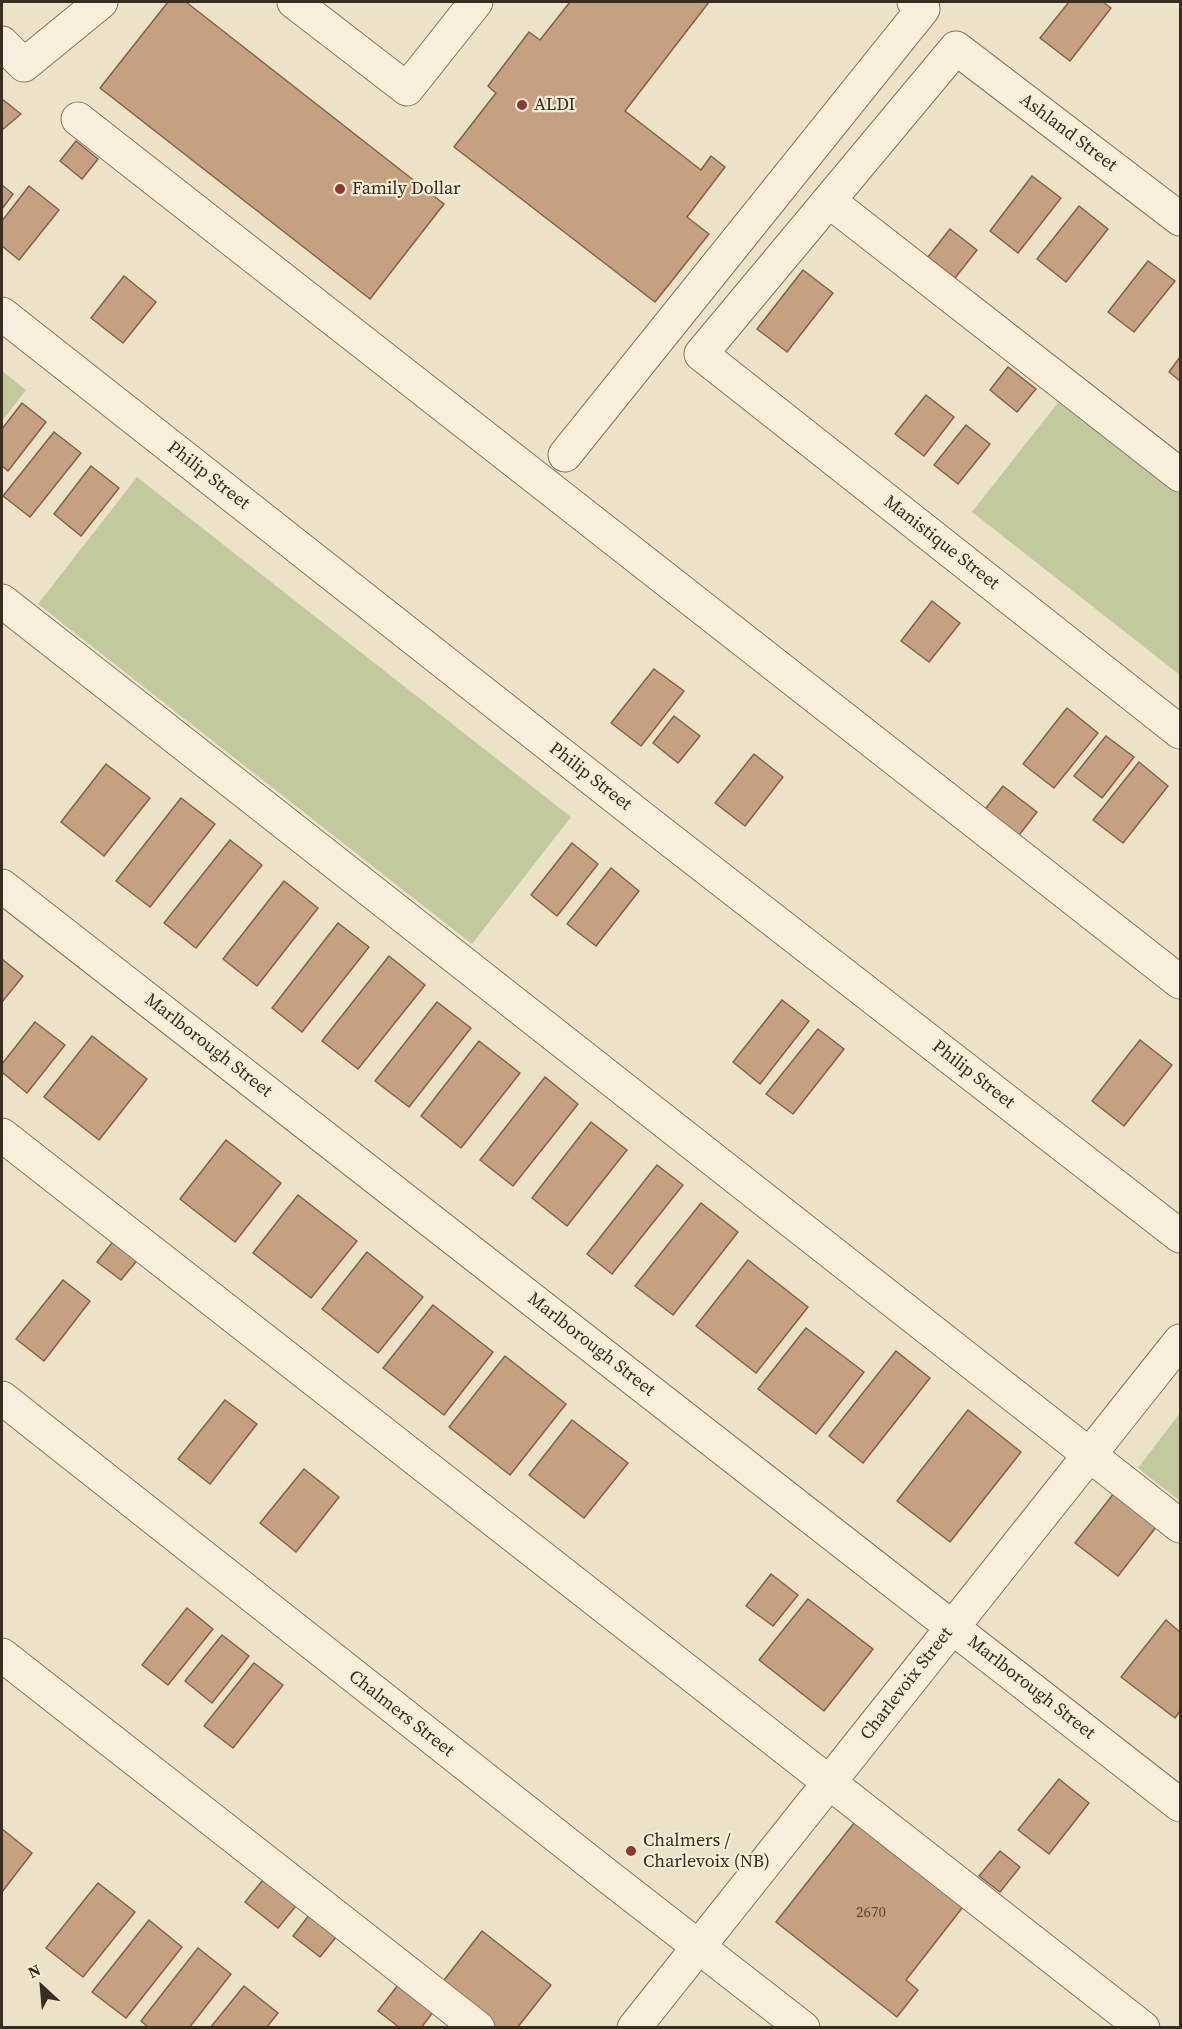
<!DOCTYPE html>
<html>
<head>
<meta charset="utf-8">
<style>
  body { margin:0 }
  #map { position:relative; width:1182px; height:2029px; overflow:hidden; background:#ebe2c8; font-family:"Source Serif 4",serif }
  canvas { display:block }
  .frame { position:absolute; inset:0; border:3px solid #382d21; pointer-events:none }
  .north { position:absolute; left:12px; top:1957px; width:60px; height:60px; -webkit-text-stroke:4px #f3ecd7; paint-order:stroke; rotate:334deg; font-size:16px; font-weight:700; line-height:24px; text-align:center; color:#382d21 }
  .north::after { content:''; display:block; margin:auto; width:21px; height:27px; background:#382d21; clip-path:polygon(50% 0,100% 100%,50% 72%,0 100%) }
</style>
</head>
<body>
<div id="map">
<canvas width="1182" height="2029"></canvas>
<div class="frame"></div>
<div class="north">N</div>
</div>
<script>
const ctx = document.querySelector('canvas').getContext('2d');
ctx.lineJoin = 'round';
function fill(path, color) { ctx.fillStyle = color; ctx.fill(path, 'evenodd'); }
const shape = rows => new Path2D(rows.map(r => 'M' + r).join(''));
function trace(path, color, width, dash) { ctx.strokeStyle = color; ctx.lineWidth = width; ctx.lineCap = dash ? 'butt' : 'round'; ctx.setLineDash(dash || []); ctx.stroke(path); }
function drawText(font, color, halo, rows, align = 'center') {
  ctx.font = font + ' "Source Serif 4",serif'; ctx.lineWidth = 4.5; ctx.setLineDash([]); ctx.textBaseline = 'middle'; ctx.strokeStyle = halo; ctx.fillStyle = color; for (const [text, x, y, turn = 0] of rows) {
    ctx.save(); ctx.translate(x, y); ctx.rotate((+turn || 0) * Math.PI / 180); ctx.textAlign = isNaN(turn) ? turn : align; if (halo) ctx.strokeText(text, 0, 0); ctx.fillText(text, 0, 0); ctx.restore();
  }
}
fill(shape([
  [2,371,26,390,2,421],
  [1064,395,1180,486,1180,675,972,512],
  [137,477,571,817,472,944,38,604],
  [1180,1413,1180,1501,1138,1468]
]), '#c2c99d');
const building = shape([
  [168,2,186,2,444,204,370,299,100,88,168,2],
  [570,2,709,2,625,111,701,170,711,156,725,167,687,217,709,234,655,302,454,147,496,93,488,86,529,32,540,40,570,2],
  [1069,2,1103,2,1111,8,1070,61,1040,38,1069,2],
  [2,99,21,114,2,130,2,99],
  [76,141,98,159,82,179,60,161,76,141],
  [1032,176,1061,198,1018,253,990,231,1032,176],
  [2,185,13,194,2,209,2,185],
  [29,186,59,210,19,260,2,246,2,221,29,186],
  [1079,206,1108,229,1066,282,1037,259,1079,206],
  [950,229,977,250,955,278,928,257,950,229],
  [1148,261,1175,281,1134,332,1108,312,1148,261],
  [803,270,833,293,787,352,757,329,803,270],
  [124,276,156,302,123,343,91,318,124,276],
  [1180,357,1180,381,1169,372,1180,357],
  [1008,367,1036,389,1017,412,990,390,1008,367],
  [926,395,954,417,924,456,895,434,926,395],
  [22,403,46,422,8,471,2,466,2,429,22,403],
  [966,425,990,444,958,484,934,465,966,425],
  [54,432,81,453,30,517,3,496,54,432],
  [91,466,119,488,81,536,54,514,91,466],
  [932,601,960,623,929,662,901,641,932,601],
  [654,669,684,691,641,746,611,723,654,669],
  [1067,708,1098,733,1054,788,1023,764,1067,708],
  [674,716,700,736,678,763,653,743,674,716],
  [1106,736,1134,757,1102,798,1074,776,1106,736],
  [754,754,783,777,745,826,715,803,754,754],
  [1139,762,1168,786,1123,843,1093,820,1139,762],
  [106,764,150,798,104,856,61,822,106,764],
  [1003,786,1037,812,1016,839,983,812,1003,786],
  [181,798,215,824,150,907,116,881,181,798],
  [230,840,262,865,196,948,164,923,230,840],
  [572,843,598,864,557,916,531,895,572,843],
  [611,868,639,891,596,946,567,924,611,868],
  [284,881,318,908,257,986,223,959,284,881],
  [338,923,369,947,302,1032,272,1008,338,923],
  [389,956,425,985,358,1069,322,1041,389,956],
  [2,959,23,976,2,1002,2,959],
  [782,1000,809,1021,760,1084,733,1062,782,1000],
  [437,1002,471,1028,409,1107,375,1081,437,1002],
  [35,1022,65,1045,27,1093,2,1072,2,1064,35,1022],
  [818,1029,844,1049,793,1114,766,1094,818,1029],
  [92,1036,147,1079,99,1140,44,1097,92,1036],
  [1140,1040,1172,1065,1124,1126,1092,1101,1140,1040],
  [479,1041,520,1073,461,1148,421,1116,479,1041],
  [545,1077,578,1104,513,1186,480,1160,545,1077],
  [591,1122,627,1150,567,1226,532,1198,591,1122],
  [226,1140,281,1183,235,1242,180,1199,226,1140],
  [657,1165,683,1185,612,1274,587,1254,657,1165],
  [298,1195,357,1241,311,1298,253,1253,298,1195],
  [701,1203,738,1232,673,1315,635,1286,701,1203],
  [115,1239,139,1258,121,1280,97,1262,115,1239],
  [367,1252,423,1297,378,1353,322,1309,367,1252],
  [748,1260,808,1307,756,1373,696,1326,748,1260],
  [63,1280,90,1301,44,1361,16,1339,63,1280],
  [433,1305,493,1352,444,1415,383,1368,433,1305],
  [806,1328,864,1372,816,1434,758,1389,806,1328],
  [896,1351,930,1378,863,1463,829,1436,896,1351],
  [505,1356,566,1404,510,1475,449,1427,505,1356],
  [225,1400,257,1424,210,1484,178,1459,225,1400],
  [968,1410,1021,1452,950,1542,897,1501,968,1410],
  [572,1420,628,1463,584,1518,529,1475,572,1420],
  [304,1469,339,1497,296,1552,260,1523,304,1469],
  [1118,1488,1160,1522,1118,1576,1075,1543,1118,1488],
  [771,1574,798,1595,773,1626,746,1606,771,1574],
  [808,1599,873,1649,824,1711,759,1660,808,1599],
  [187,1608,213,1629,168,1685,142,1665,187,1608],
  [1166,1620,1180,1632,1180,1711,1175,1718,1121,1677,1166,1620],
  [222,1635,249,1656,212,1703,185,1681,222,1635],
  [254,1663,283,1685,233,1748,204,1726,254,1663],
  [1059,1779,1089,1803,1049,1854,1018,1830,1059,1779],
  [858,1818,966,1903,906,1980,918,1990,897,2017,776,1922,858,1818],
  [2,1829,32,1853,2,1892,2,1829],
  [1000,1851,1020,1867,1000,1892,979,1876,1000,1851],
  [267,1875,300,1901,278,1928,245,1902,267,1875],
  [98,1883,135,1912,83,1977,46,1948,98,1883],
  [310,1914,337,1936,320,1957,293,1936,310,1914],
  [149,1920,182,1947,126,2018,92,1992,149,1920],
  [482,1931,551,1985,517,2028,496,2028,441,1984,482,1931],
  [198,1948,231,1974,189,2028,149,2028,141,2021,198,1948],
  [398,1985,433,2012,421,2028,400,2028,378,2011,398,1985],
  [244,1986,278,2013,266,2028,210,2028,244,1986]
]);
fill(building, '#c6a181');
trace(building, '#846146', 1.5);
const minor = shape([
  [294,2,407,89,476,2],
  [2,43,24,65,101,2],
  [78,119,1180,982],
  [829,201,1180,475],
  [1180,219,956,48,701,354,1180,732],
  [2,314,642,818,1180,1236],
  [565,455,923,9,914,2],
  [2,601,1180,1526],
  [2,886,1180,1805],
  [2,1135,1143,2028],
  [2,1398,610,1878,803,2028],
  [2,1655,478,2028],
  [634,2028,1180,1341]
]);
trace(minor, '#86755e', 35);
trace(minor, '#f7efdb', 33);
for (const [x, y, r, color] of [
  [522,105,6,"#913633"],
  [340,189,6,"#913633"],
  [631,1851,6,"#913633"]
]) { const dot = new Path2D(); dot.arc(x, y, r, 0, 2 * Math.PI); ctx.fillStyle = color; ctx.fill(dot); trace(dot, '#f3ecd7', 2); }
drawText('15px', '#5c4a39', null, [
  ["2670",871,1913]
]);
drawText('18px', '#382d21', '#f3ecd7', [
  ["ALDI",534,105],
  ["Family Dollar",352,189],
  ["Chalmers /",643,1841],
  ["Charlevoix (NB)",643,1862]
], 'left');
drawText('18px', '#382d21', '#f3ecd7', [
  ["Ashland Street",1068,133,37],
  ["Philip Street",208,476,38],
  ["Manistique Street",941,543,38],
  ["Philip Street",590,777,38],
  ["Marlborough Street",208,1046,38],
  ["Philip Street",973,1075,38],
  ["Marlborough Street",591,1345,38],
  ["Charlevoix Street",907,1684,-52],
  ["Marlborough Street",1031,1688,38],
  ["Chalmers Street",401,1714,38]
]);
</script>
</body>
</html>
